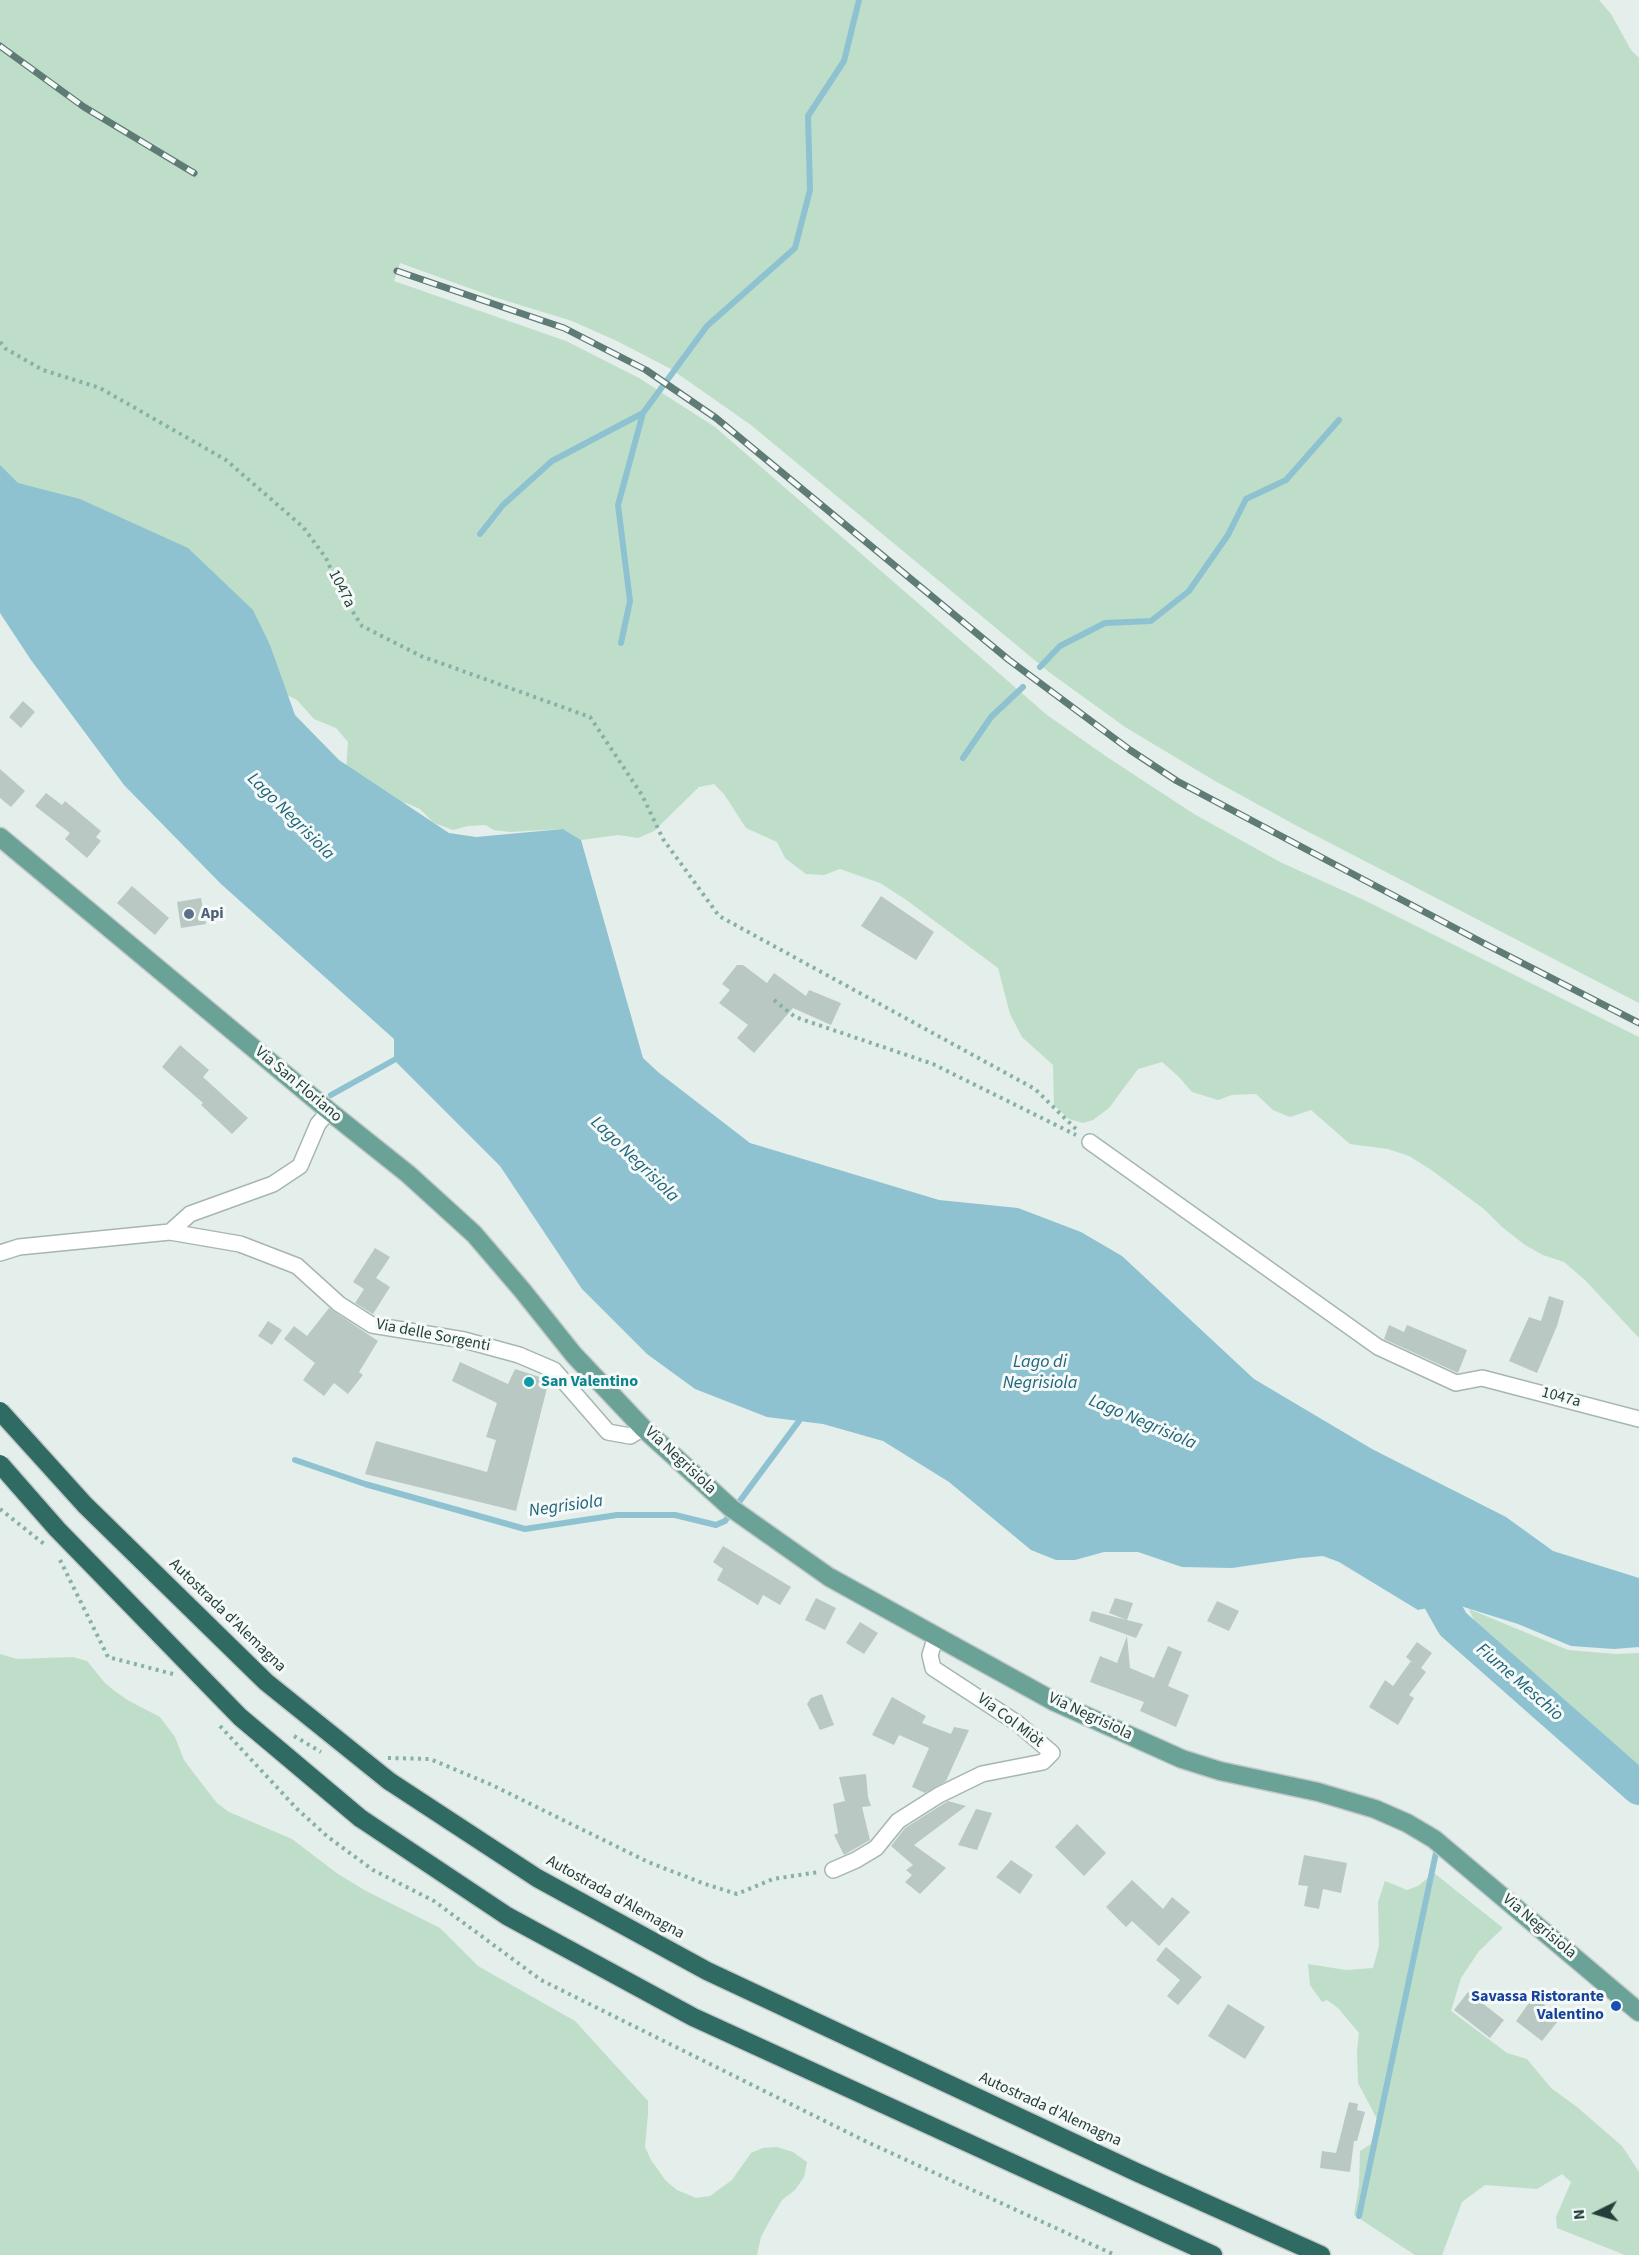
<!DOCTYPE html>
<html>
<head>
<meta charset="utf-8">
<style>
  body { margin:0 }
  #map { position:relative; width:1639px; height:2255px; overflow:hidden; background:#e4eeea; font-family:"Source Sans 3",sans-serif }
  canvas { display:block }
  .north { position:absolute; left:1567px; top:2183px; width:60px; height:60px; -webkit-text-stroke:4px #f5faf8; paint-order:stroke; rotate:265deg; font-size:16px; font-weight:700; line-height:24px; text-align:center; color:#243f3a }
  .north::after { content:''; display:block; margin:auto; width:21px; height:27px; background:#243f3a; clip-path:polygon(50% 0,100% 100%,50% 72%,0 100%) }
</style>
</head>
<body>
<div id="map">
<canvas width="1639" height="2255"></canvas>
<div class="north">N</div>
</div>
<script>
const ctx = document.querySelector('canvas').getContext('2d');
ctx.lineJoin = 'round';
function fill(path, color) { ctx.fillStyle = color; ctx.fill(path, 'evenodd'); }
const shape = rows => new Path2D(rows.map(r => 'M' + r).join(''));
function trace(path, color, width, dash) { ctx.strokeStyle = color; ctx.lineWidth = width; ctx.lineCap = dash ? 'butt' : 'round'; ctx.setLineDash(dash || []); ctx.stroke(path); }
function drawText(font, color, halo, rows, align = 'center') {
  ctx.font = font + ' "Source Sans 3",sans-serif'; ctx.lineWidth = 6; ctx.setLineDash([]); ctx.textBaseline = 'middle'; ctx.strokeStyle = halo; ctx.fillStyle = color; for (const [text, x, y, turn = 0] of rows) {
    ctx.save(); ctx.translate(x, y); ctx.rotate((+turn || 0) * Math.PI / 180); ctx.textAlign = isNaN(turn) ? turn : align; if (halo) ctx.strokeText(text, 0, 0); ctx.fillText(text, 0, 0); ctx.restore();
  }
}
fill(shape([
  [0,0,1599,0,1611,14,1631,50,1639,58,1639,1003,1299,827,1215,781,1125,727,1049,672,751,425,671,369,617,341,572,321,494,297,400,263,394,281,566,341,639,378,715,427,1047,715,1107,757,1194,814,1280,862,1364,900,1639,1037,1639,1338,1585,1280,1564,1262,1543,1255,1525,1245,1502,1227,1484,1209,1430,1169,1409,1156,1388,1149,1350,1144,1311,1110,1290,1117,1273,1110,1256,1094,1232,1095,1218,1100,1192,1092,1178,1076,1162,1062,1138,1069,1109,1108,1093,1120,1083,1123,1069,1119,1054,1105,1053,1065,1022,1037,1010,1014,998,968,905,899,880,883,840,869,824,875,806,874,785,858,777,842,746,828,724,794,714,784,699,787,654,831,638,838,618,835,581,840,563,829,510,832,494,830,485,825,468,826,453,830,434,823,420,809,406,803,390,800,346,770,348,742,336,728,314,719,297,700,277,690,18,486,0,469],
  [1469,1609,1568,1650,1616,1654,1639,1653,1639,1775,1483,1640],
  [0,1654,17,1659,73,1657,87,1661,105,1683,116,1692,129,1701,160,1717,175,1737,184,1760,199,1780,217,1803,229,1812,292,1839,338,1874,366,1891,440,1928,478,1966,575,2021,648,2101,648,2114,645,2147,651,2160,666,2181,677,2190,696,2198,710,2196,732,2180,751,2153,763,2148,777,2147,793,2152,807,2162,804,2177,795,2190,782,2200,770,2220,761,2237,757,2255,0,2255],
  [1434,1873,1503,1928,1479,1951,1461,1978,1451,2011,1507,2053,1527,2059,1551,2088,1577,2107,1622,2146,1639,2172,1639,2255,1625,2255,1557,2228,1556,2217,1571,2182,1562,2174,1537,2189,1485,2185,1462,2202,1442,2255,1415,2255,1354,2215,1359,2185,1360,2151,1371,2144,1377,2119,1358,2083,1357,2051,1359,2033,1338,2008,1327,2000,1322,2002,1310,1985,1308,1964,1346,1970,1373,1968,1379,1946,1378,1902,1385,1881,1407,1890,1418,1886]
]), '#bedec9');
fill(shape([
  [0,465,18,483,80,499,188,548,253,610,270,645,295,715,339,760,449,833,476,837,563,829,581,840,643,1058,658,1072,750,1143,939,1200,1018,1208,1081,1232,1122,1256,1254,1379,1372,1449,1506,1517,1553,1551,1639,1578,1639,1647,1614,1649,1571,1646,1518,1624,1451,1603,1418,1610,1339,1562,1323,1556,1300,1558,1232,1568,1182,1567,1138,1552,1104,1552,1075,1560,1056,1560,1031,1550,949,1482,883,1441,823,1424,767,1417,695,1389,647,1354,582,1289,500,1166,394,1060,394,1039,221,884,124,785,31,660,0,613]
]), '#8ec2d1');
trace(shape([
  [480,534,503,505,552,461,643,413,707,326,795,248,810,190,808,116,844,61,859,0],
  [621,643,630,601,618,505,643,413],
  [1040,667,1060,646,1105,623,1151,621,1189,591,1228,535,1246,499,1286,480,1339,420],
  [963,758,991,717,1023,687],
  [331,1095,394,1060],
  [295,1460,365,1484,525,1529,617,1515,675,1515,716,1525,725,1521,799,1421],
  [1359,2216,1437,1848]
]), '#8ec2d1', 6);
trace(shape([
  [1456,1563,1440,1601,1453,1624,1639,1788]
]), '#8ec2d1', 34);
fill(shape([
  [23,701,35,712,21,728,9,717],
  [0,769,25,791,11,807,0,798],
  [46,793,62,805,65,801,101,831,96,837,101,841,87,858,65,839,70,833,35,806],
  [132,886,169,918,155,935,117,903],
  [881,896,934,932,916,960,861,926],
  [201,898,206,924,181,928,177,902],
  [737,965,743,965,767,983,774,973,806,996,809,990,841,1003,831,1025,793,1008,754,1053,737,1038,748,1025,719,1003,730,990,722,984],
  [180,1045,209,1070,203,1077,248,1118,232,1134,201,1105,203,1103,162,1067],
  [375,1248,390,1257,376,1278,390,1287,373,1314,355,1303,364,1289,353,1282],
  [1549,1296,1564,1301,1557,1326,1537,1373,1509,1361,1529,1317,1541,1321],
  [329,1308,378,1341,359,1372,363,1375,348,1394,334,1383,324,1396,303,1380,315,1363,284,1339,294,1326,307,1336],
  [268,1321,282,1330,272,1345,258,1336],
  [1389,1325,1404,1332,1407,1325,1467,1350,1458,1373,1384,1339],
  [460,1362,508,1384,515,1369,549,1380,516,1511,365,1474,376,1441,487,1472,496,1440,486,1437,497,1403,452,1381],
  [723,1546,791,1587,780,1605,763,1595,758,1605,717,1580,723,1569,713,1562],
  [816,1598,836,1608,825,1630,805,1620],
  [1115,1598,1133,1603,1127,1620,1143,1624,1136,1638,1089,1621,1092,1611,1127,1620,1109,1613],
  [1217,1601,1239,1611,1229,1631,1207,1621],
  [860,1622,878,1633,864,1654,846,1643],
  [1127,1636,1130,1668,1154,1678,1168,1646,1182,1652,1168,1686,1189,1695,1176,1727,1140,1711,1144,1702,1090,1682,1100,1656,1117,1663],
  [1417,1642,1432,1653,1421,1668,1426,1672,1409,1695,1414,1698,1398,1725,1369,1707,1385,1680,1393,1686,1411,1661,1414,1664,1406,1657],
  [822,1694,834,1725,820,1730,807,1704,811,1698],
  [892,1697,926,1716,922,1723,951,1734,954,1727,969,1730,946,1781,925,1793,912,1787,929,1748,899,1735,894,1745,872,1735],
  [866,1774,868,1797,871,1806,862,1807,870,1840,844,1855,834,1835,838,1833,833,1804,845,1801,839,1777],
  [948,1801,966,1806,914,1845,946,1868,920,1894,905,1882,912,1875,906,1870,913,1865,891,1846,905,1828],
  [976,1809,992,1813,977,1850,958,1845],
  [1077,1824,1106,1853,1084,1876,1055,1847],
  [1304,1855,1347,1863,1341,1893,1323,1889,1319,1909,1304,1906,1308,1886,1298,1885],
  [1011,1860,1033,1875,1020,1894,996,1877],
  [1132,1880,1163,1909,1172,1897,1190,1912,1159,1946,1132,1921,1126,1927,1106,1907],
  [1166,1947,1202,1977,1178,2005,1167,1996,1180,1980,1156,1960],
  [1468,1992,1504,2020,1490,2038,1454,2010],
  [1534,1996,1547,2007,1544,2010,1558,2021,1542,2041,1516,2021],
  [1228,2004,1265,2027,1245,2059,1208,2036],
  [1349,2102,1358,2104,1357,2110,1365,2112,1357,2141,1354,2141,1350,2172,1320,2168,1322,2151,1336,2153]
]), '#bac8c3');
const minor = shape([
  [1090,1142,1378,1347,1456,1383,1482,1378,1639,1419],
  [170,1232,190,1214,273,1184,300,1166,318,1124,329,1111],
  [0,1253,19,1247,170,1232,240,1244,297,1266,339,1304,372,1325,464,1340,519,1355,554,1370,608,1432,630,1436,643,1428],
  [833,1870,856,1860,876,1848,898,1821,939,1795,982,1774,1043,1762,1052,1753,1017,1723,933,1668,930,1655,936,1636]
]);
const primary = shape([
  [0,837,329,1111,408,1174,474,1234,522,1290,574,1355,643,1428,731,1508,829,1577,1055,1702,1182,1759,1220,1771,1318,1792,1375,1809,1407,1823,1434,1839,1639,2012]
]);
const motorway = shape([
  [389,1781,537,1878,707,1971,1136,2172,1321,2255],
  [360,1818,507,1916,693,2017,1213,2255]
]);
trace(minor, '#a7b6b2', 18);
trace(primary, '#c2c9c8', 21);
trace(motorway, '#c2c9c8', 21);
trace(shape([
  [0,342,6,349,43,370,100,388,226,460,303,527,326,558,342,595,362,626,421,656,590,717,642,795,663,839,719,916,1035,1089,1078,1131],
  [774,1000,795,1017,933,1064,1076,1135],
  [0,1509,44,1544],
  [60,1560,108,1657,173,1674],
  [220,1726,297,1809,328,1837,373,1870,434,1901,541,1980,867,2142,1115,2255],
  [294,1736,321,1752],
  [388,1758,430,1759,492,1785,648,1862,705,1884,737,1894,773,1879,819,1872]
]), '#85b1a6', 4, [3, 4.5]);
trace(minor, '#fff', 15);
trace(primary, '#6aa298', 18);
trace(motorway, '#306b63', 18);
const rail = shape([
  [0,46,84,107,194,173],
  [397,271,564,328,646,370,716,418,1009,660,1130,750,1177,781,1489,946,1639,1023]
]);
trace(rail, '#5e7b75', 7);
trace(rail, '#f5faf8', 4.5, [14]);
const motorwayBridge = shape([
  [0,1411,85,1505,266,1682,389,1781],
  [0,1464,57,1529,240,1717,360,1818]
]);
trace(motorwayBridge, '#c2c9c8', 21, []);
trace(motorwayBridge, '#306b63', 18);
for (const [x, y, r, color] of [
  [189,914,6,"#5c6f8a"],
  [529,1382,6,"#0f9aa8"],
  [1616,2006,6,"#1a4fb4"]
]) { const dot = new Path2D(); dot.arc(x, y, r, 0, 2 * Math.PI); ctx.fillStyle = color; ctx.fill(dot); trace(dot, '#f5faf8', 2); }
drawText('16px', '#243f3a', '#f5faf8', [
  ["1047a",341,589,63],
  ["Via San Floriano",298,1085,40],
  ["Via delle Sorgenti",433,1336,11],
  ["1047a",1561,1398,15],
  ["Via Negrisiola",680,1461,43],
  ["Autostrada d'Alemagna",227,1616,44],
  ["Via Negrisiola",1090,1717,25],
  ["Via Col Miòt",1010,1721,37],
  ["Autostrada d'Alemagna",615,1898,29],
  ["Via Negrisiola",1539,1927,40],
  ["Autostrada d'Alemagna",1050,2110,25]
]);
drawText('bold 16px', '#4e5e75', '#f5faf8', [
  ["Api",201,914]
], 'left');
drawText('bold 16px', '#0d838f', '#f5faf8', [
  ["San Valentino",541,1382]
], 'left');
drawText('bold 16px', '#164399', '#f5faf8', [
  ["Savassa Ristorante",1604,1997],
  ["Valentino",1604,2015]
], 'right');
drawText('italic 18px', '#1e657b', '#f5faf8', [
  ["Lago Negrisiola",290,817,45],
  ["Lago Negrisiola",634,1160,44],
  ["Lago di",1040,1363],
  ["Negrisiola",1040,1384],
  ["Lago Negrisiola",1142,1423,23],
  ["Negrisiola",566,1507,-8],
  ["Fiume Meschio",1519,1683,41]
]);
</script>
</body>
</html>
